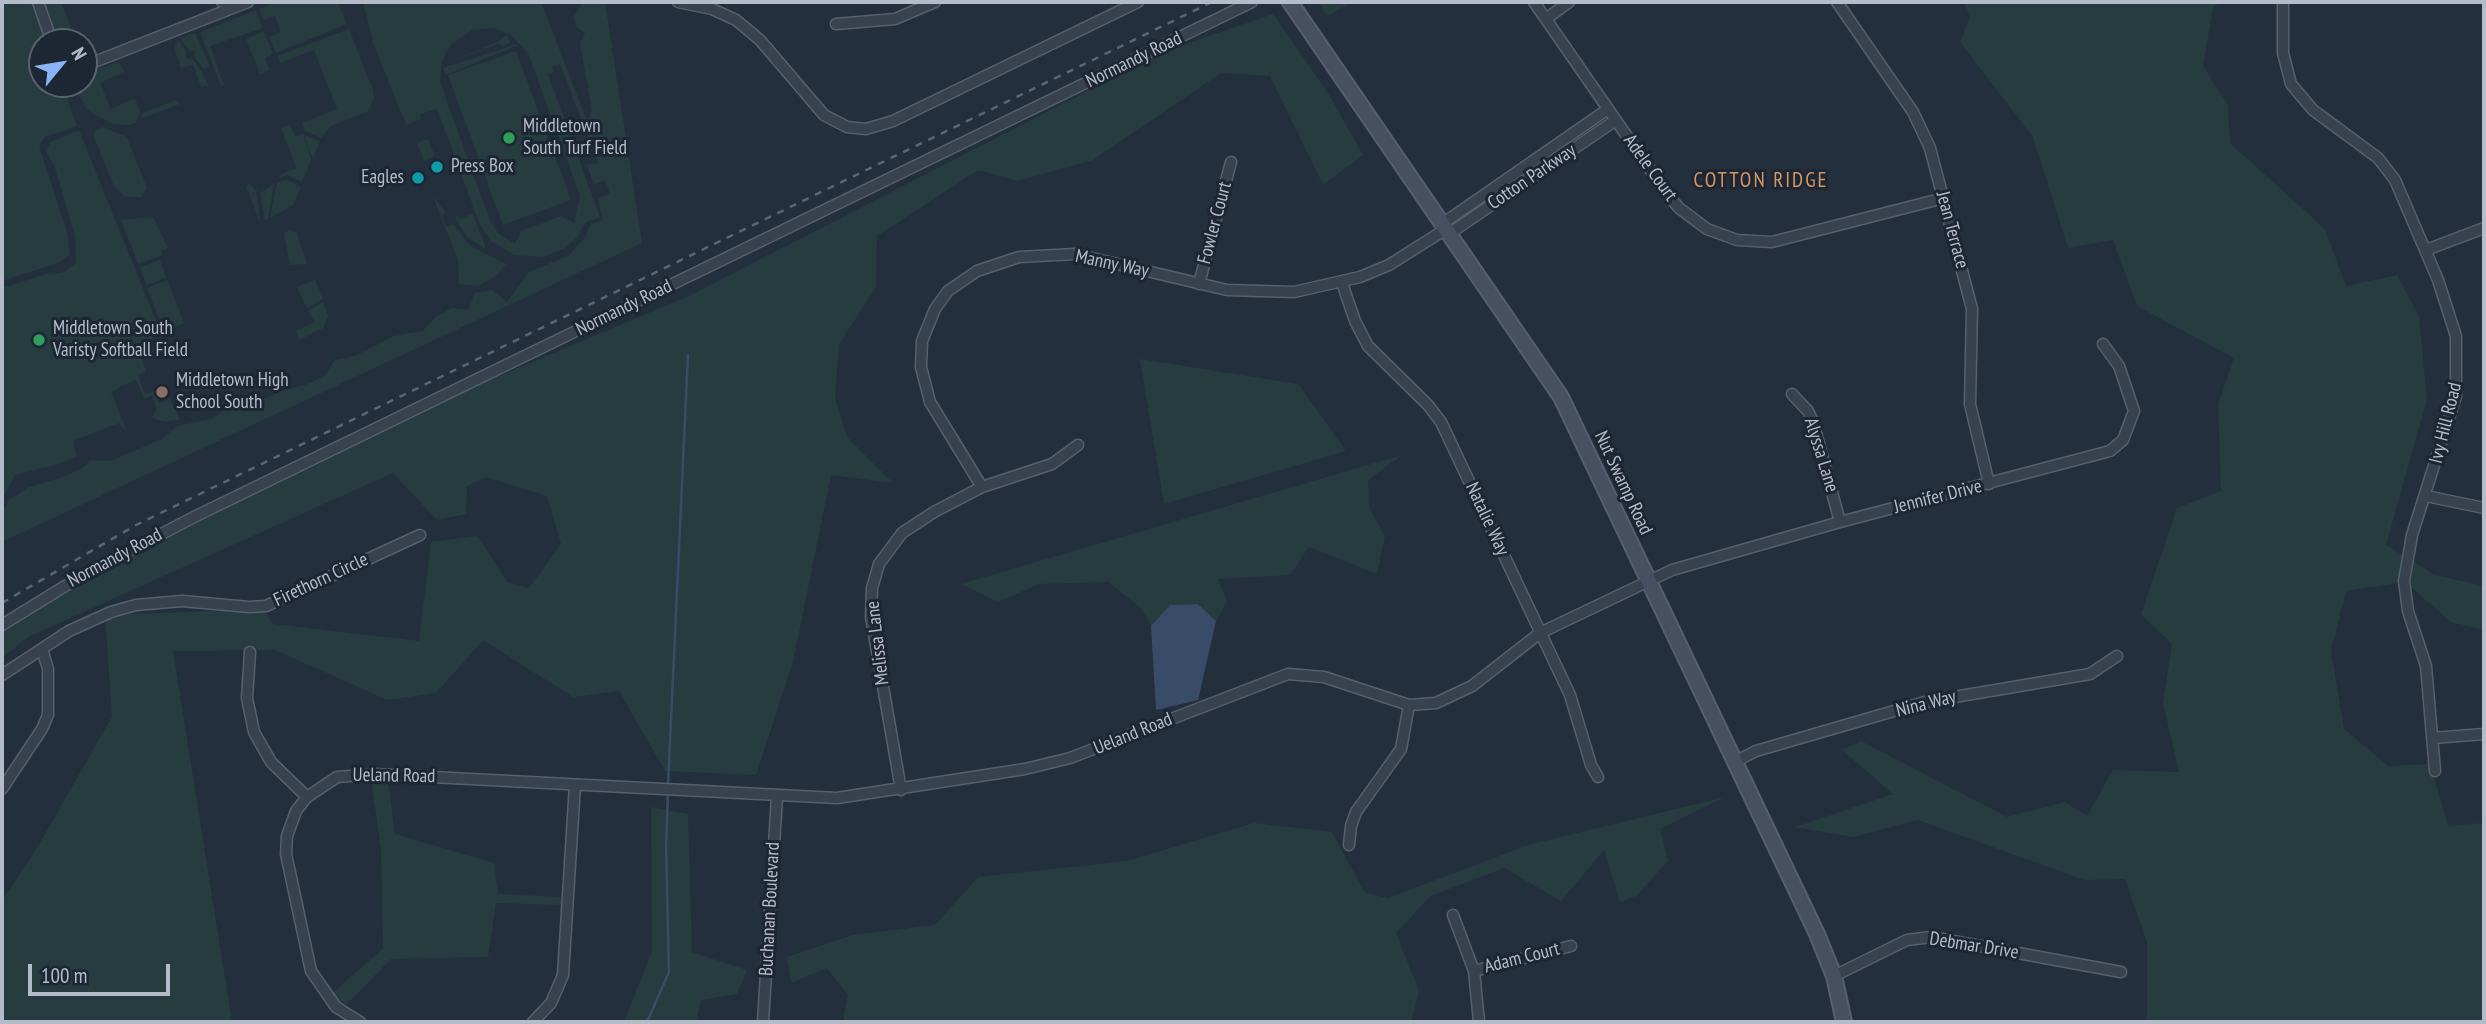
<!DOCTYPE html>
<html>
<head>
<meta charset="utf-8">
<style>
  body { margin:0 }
  #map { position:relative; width:2486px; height:1024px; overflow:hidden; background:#242f3e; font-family:"PT Sans Narrow",sans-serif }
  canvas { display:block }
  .frame { position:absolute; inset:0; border:4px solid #b4bcc9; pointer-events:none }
  .north { position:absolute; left:28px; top:28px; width:70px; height:70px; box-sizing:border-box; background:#1d2633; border:2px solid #59626f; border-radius:50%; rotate:60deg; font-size:19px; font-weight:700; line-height:28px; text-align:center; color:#b4bcc9 }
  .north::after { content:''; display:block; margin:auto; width:24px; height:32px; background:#8ab4f8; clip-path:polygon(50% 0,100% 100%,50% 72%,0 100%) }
  .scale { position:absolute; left:28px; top:964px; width:142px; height:32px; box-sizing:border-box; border:4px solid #b4bcc9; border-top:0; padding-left:9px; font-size:21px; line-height:24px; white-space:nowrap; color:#b4bcc9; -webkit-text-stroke:5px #1d2633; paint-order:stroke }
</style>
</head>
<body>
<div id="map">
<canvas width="2486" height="1024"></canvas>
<div class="frame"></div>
<div class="north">N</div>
<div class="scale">100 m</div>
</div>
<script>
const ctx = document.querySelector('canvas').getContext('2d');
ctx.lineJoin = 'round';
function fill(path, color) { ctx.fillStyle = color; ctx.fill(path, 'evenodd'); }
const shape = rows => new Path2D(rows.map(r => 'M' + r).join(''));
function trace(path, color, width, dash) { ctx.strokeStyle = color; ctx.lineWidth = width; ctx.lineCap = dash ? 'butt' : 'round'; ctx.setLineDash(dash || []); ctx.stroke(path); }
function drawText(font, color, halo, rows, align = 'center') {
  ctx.font = font + ' "PT Sans Narrow",sans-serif'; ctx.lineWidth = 6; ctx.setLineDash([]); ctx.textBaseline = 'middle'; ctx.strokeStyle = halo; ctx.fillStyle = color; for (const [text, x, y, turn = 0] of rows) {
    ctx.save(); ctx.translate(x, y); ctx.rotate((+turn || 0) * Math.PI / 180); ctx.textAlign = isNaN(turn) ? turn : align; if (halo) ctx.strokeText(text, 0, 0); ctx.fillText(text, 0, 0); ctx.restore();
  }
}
fill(shape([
  [2,2,33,2,46,42,42,42,42,84,62,84,77,126,45,137,39,146,67,232,70,255,55,264,2,281],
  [44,2,61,2,77,42,57,42],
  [276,2,338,2,347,24,276,53,269,37,281,32,275,16,263,20,259,9],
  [363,2,541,2,588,123,592,110,580,44,585,33,576,27,574,16,583,2,605,2,642,243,2,542,2,510,10,499,29,487,60,478,84,467,90,460,110,461,162,439,177,426,211,419,227,409,240,409,282,391,308,384,325,375,335,360,355,356,394,336,423,331,435,317,452,308,468,310,475,293,493,290,507,302,529,272,568,256,584,239,591,224,603,220,598,198,610,193,605,180,594,185,587,165,598,163,560,64,552,67,554,72,548,74,600,217,586,222,578,236,565,248,543,257,514,255,491,241,480,225,437,109,420,114,421,119,406,125,373,42],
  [493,28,510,34,528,53,580,196,574,223,561,216,521,231,515,244,499,234,490,221,440,82,442,60,451,45,472,30],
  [1318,2,1352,2,1327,16],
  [1964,2,2221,2,2213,8,2203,66,2228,105,2230,143,2325,229,2346,286,2397,275,2419,316,2427,399,2386,545,2435,575,2484,586,2484,630,2451,622,2405,582,2346,591,2331,651,2344,729,2388,766,2430,764,2448,826,2484,823,2484,1022,2147,1022,2147,942,2125,879,2084,880,1918,820,1853,837,1795,827,1893,794,1842,750,1861,741,2007,817,2065,802,2087,816,2113,770,2179,772,2163,703,2172,644,2141,614,2177,508,2221,491,2218,404,2234,358,2137,306,2113,240,2068,248,2033,137,1960,42,1970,17],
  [256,10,263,28,210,46,224,85,221,86,200,32],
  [1273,14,1328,93,1363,155,1323,185,1270,76,1221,73,1093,160,1018,181,978,170,877,236,876,287,839,344,835,398,847,437,893,483,831,475,793,662,756,775,665,771,619,691,573,697,483,640,436,693,387,700,275,650,173,651,232,1022,2,1022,2,901,38,846,112,717,105,615,263,609,273,624,419,641,431,542,478,536,507,582,529,588,561,544,547,496,486,477,467,486,466,514,437,520,393,473,28,637,2,658,2,631,25,613,390,422,689,296,1165,51],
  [349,29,373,90,374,100,367,112,331,126,321,138,305,131,302,123,337,109,314,50,280,63,277,56],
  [264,31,273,54,265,58,269,70,260,74,246,39],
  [195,33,210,67,203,69,195,58,195,51,189,50,180,39],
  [507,35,510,43,503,46,498,44,445,64,498,42],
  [178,40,187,52,186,58,193,60,201,70,208,85,201,87,193,65,181,68,174,47],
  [517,44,518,45,446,75,443,68],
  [516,51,571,200,503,225,448,75],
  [119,62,124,72,100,83,111,109,135,98,140,112,136,123,129,125,113,124,94,114,85,107,79,95,80,84,84,84,88,72],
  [176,100,180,104,140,119,142,113],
  [290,124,295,137,303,134,311,160,302,182,287,175,279,179,279,175,296,168,281,128],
  [102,127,127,137,147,188,141,197,125,197,114,186,93,135,95,130],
  [79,130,160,331,151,340,105,360,152,342,155,350,142,359,146,371,138,375,145,394,154,391,159,403,170,399,180,419,165,422,152,418,157,409,152,396,144,399,136,380,123,385,111,392,127,432,119,423,73,441,76,456,62,463,15,475,2,500,2,288,46,274,62,273,76,263,75,236,55,168,46,151,51,142],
  [305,136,320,141,314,157,308,150],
  [428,139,435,156,424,161,417,143],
  [286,179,301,187,293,205,270,218,277,183],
  [250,184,257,192,260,223,246,186],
  [274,184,268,219,265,220,260,193],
  [433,196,448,215,444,213,442,218,446,227,453,224,470,246,506,264,495,277,477,286,459,284,458,261],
  [457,214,459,219,473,214,486,249,467,237,455,218],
  [153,217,168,248,161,251,162,255,138,264,121,220],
  [290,231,297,233,307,264,290,265,284,233],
  [160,260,166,278,146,285,140,267],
  [167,280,184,323,164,331,147,288],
  [315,280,323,299,307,308,297,287],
  [323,302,328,316,323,328,299,340,296,331,315,322,308,311],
  [1140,359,1298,384,1346,451,1164,504],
  [1402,455,1368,480,1369,507,1385,537,1377,574,1309,547,1290,575,1218,579,1227,601,1216,621,1198,604,1171,605,1151,626,1141,608,1108,582,1039,584,998,602,961,584],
  [371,780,388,781,395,834,494,863,498,894,562,897,561,905,496,903,488,957,391,959,344,1007,332,993,383,949,381,849],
  [1725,797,1660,829,1668,861,1636,896,1620,902,1604,850,1561,901,1504,868,1431,896,1396,933,1419,991,1411,1022,843,1022,848,995,827,968,791,983,787,957,853,935,935,925,978,877,1127,861,1254,823,1332,832,1365,893,1388,898,1528,845],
  [651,807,688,814,692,952,747,970,737,994,701,1000,696,1022,624,1022,652,951]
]), '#263c3f');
fill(shape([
  [1198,604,1216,621,1198,700,1156,710,1151,626,1170,605]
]), '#394c67');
trace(shape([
  [668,785,688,355],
  [647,1022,669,972,666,845,668,792]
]), '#394c67', 2.5);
const minor = shape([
  [38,2,52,42],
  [222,2,243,2],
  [678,2,712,9,736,20,760,40,824,115,847,127,866,129,893,121,1138,2],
  [1534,2,1665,191,1679,208,1707,229,1737,240,1772,242,1944,198],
  [1837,2,1913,112,1930,148,1972,309,1970,404,1989,484],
  [2283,2,2283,53,2291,84,2313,110,2378,158,2395,180,2438,280,2456,336,2456,396,2412,535,2404,581,2408,611,2426,666,2435,771],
  [1546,19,1569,2],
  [836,24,895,19,935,2],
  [84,66,248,2],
  [1442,224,1608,109],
  [1449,234,1616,120],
  [2426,250,2484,228],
  [1342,283,1355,321,1368,346,1428,405,1441,422,1570,695,1591,765,1598,777],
  [1199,284,1231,162],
  [1792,394,1808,411,1813,422,1840,522],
  [982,487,930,402,921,367,922,341,935,309,948,291,977,271,1019,257,1075,254,1227,290,1294,292,1360,277,1389,265,1446,229],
  [2426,496,2484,508],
  [2,625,83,575,196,516,1252,2],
  [250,652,247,698,254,732,271,762,307,797],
  [2,675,69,631,111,612,136,605,182,601,249,607,266,606,420,535],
  [2433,738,2484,734],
  [1734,762,1756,751,1925,702,2090,674,2117,656],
  [2,789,42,729,48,715,48,669,42,649],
  [901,790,871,617,872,588,879,564,902,533,934,512,982,487,1052,464,1078,445],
  [1349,845,1351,826,1356,812,1401,749,1409,705],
  [1453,915,1474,971,1479,1022],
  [1474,971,1571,946],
  [1834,976,1907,940,1931,937,2121,972],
  [360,1022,336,1007,311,971,286,854,287,836,296,811,307,797,337,777,374,774,837,798,1025,769,1070,758,1288,674,1324,677,1409,705,1436,703,1472,686,1540,633,1672,570,1840,522,2110,451,2123,440,2134,411,2119,366,2103,344],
  [533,1022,551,1003,563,975,575,785],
  [763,1022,777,797]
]);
const secondary = shape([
  [1290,2,1561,397,1817,934,1834,976,1844,1022]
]);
trace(minor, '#565f6c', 13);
trace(secondary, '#565f6c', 18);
trace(minor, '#38414e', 10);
trace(secondary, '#465061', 14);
trace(shape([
  [2,603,136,525,1212,2]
]), '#5a6575', 2.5, [7, 7]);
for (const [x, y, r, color] of [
  [509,138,7,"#2e9e5b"],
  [437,167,7,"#0f9aa8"],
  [418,178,7,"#0f9aa8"],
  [39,340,7,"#2e9e5b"],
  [162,392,7,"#8d6e63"]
]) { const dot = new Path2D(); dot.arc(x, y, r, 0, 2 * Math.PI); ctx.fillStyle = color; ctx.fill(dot); trace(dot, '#1d2633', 2.5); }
drawText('19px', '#b4bcc9', '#1d2633', [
  ["Normandy Road",1134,60,-26],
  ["Adele Court",1650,168,54],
  ["Cotton Parkway",1532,177,-34],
  ["Fowler Court",1215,223,-75],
  ["Jean Terrace",1952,230,75],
  ["Manny Way",1112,264,12],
  ["Normandy Road",624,308,-26],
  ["Ivy Hill Road",2446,423,-76],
  ["Alyssa Lane",1821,455,73],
  ["Nut Swamp Road",1623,483,65],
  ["Jennifer Drive",1938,497,-14],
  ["Natalie Way",1487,519,65],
  ["Normandy Road",115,558,-28],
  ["Firethorn Circle",321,580,-25],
  ["Melissa Lane",878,643,-97],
  ["Nina Way",1926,704,-14],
  ["Ueland Road",1133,734,-22],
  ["Ueland Road",394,776,1],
  ["Buchanan Boulevard",770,909,-87],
  ["Debmar Drive",1974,946,9],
  ["Adam Court",1522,958,-14]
]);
drawText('19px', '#b4bcc9', '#1d2633', [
  ["Middletown",523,127],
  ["South Turf Field",523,149],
  ["Press Box",451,167],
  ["Eagles",404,178,"right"],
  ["Middletown South",53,329],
  ["Varisty Softball Field",53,351],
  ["Middletown High",176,381],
  ["School South",176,403]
], 'left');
ctx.letterSpacing = '2px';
drawText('21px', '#d59563', '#1d2633', [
  ["COTTON RIDGE",1761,181]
]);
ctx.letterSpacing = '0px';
</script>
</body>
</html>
